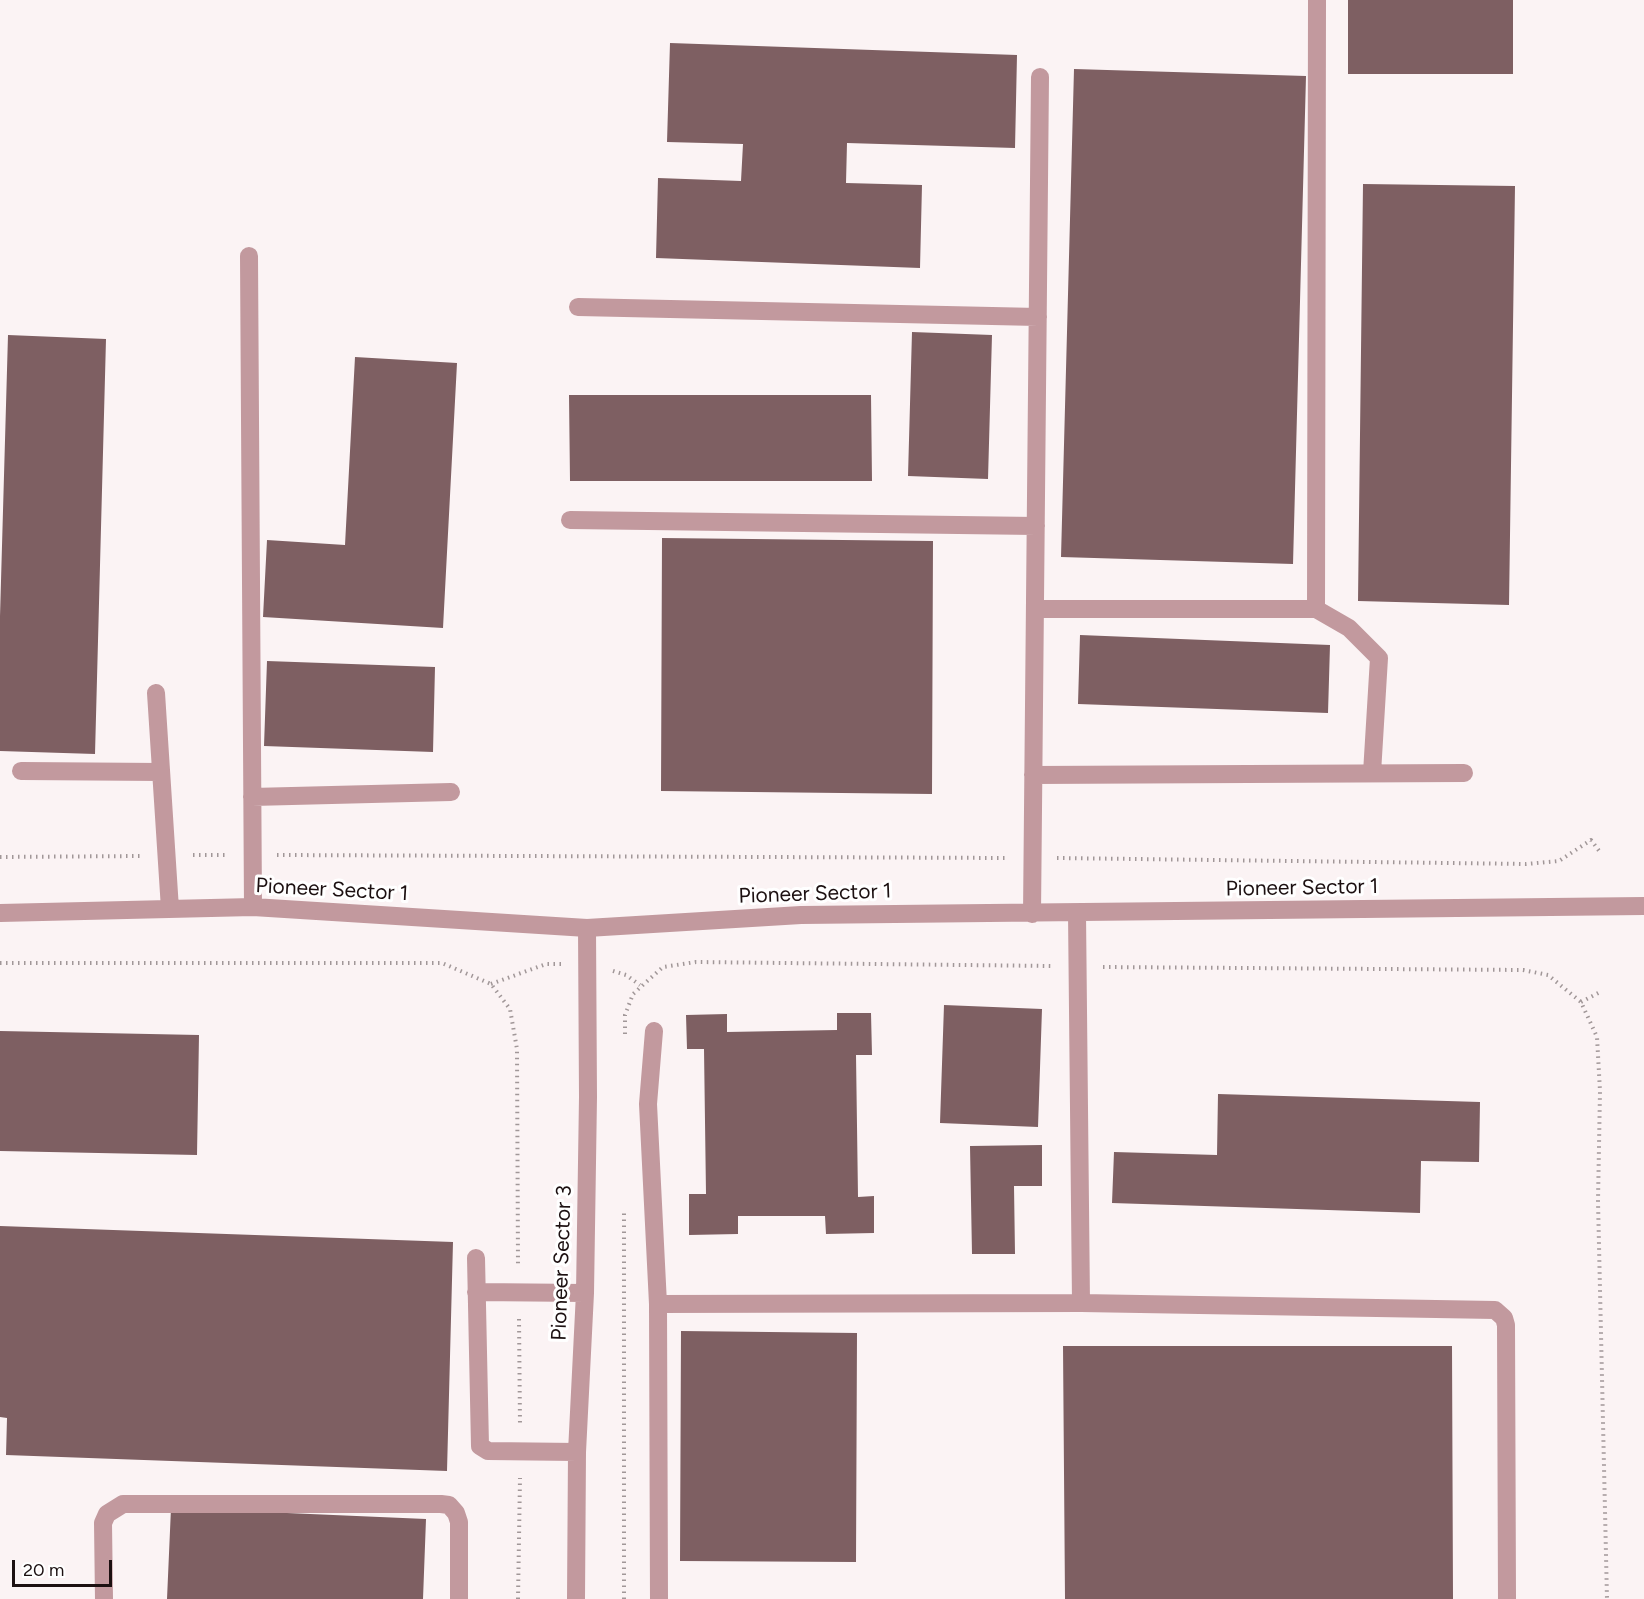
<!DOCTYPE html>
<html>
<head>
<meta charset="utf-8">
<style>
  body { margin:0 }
  #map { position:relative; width:1644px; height:1599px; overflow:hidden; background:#fbf3f4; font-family:Figtree,sans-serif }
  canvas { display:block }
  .scale { position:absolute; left:12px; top:1560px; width:100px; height:27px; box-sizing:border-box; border:3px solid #1c1011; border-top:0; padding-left:8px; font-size:18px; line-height:21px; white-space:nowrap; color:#1c1011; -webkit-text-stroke:4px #fff; paint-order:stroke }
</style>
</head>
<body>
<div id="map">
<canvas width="1644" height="1599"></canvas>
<div class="scale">20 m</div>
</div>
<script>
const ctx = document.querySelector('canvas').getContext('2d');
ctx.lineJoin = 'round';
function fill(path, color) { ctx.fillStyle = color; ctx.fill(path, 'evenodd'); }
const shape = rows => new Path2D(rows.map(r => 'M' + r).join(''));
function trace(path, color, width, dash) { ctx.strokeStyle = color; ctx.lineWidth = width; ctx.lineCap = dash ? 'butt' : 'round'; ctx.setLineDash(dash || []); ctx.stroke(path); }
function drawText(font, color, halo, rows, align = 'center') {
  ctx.font = font + ' Figtree,sans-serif'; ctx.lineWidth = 6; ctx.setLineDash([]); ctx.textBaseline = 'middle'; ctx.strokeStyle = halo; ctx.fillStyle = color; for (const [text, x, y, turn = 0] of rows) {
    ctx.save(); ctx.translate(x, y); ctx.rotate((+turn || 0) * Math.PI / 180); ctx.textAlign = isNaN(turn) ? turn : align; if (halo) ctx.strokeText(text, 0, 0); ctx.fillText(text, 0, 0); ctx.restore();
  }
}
fill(shape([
  [1348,0,1513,0,1513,74,1348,74],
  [670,43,1017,55,1015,148,847,143,846,183,922,185,920,268,656,258,658,178,741,181,743,144,667,142],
  [1074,69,1306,76,1293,564,1061,557],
  [1363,184,1515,186,1509,605,1358,601],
  [912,332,992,335,988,479,908,476],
  [8,335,106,339,95,754,0,751,0,616],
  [355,357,457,363,443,628,263,617,267,540,345,545],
  [569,395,871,395,872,481,570,481],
  [662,538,933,541,932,794,661,791],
  [1080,635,1330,645,1328,713,1078,704],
  [267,661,435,667,433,752,264,746],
  [944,1005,1042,1009,1038,1127,940,1123],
  [837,1013,871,1013,872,1055,856,1055,858,1197,874,1196,874,1233,826,1234,825,1216,738,1216,738,1234,689,1235,689,1194,706,1194,704,1049,687,1049,686,1015,727,1014,727,1032,837,1030],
  [0,1031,199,1035,197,1155,0,1151],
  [1218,1094,1480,1102,1479,1162,1421,1161,1420,1213,1112,1203,1114,1152,1217,1155],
  [1042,1145,1042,1186,1014,1186,1015,1254,972,1254,970,1146],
  [0,1226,453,1242,447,1471,6,1455,7,1418,0,1417],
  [681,1331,857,1333,856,1562,680,1561],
  [1063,1346,1452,1346,1453,1599,1065,1599],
  [171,1508,426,1519,423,1599,167,1599]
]), '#7e5f62');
trace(shape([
  [193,855,227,855],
  [277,855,1007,858],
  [0,857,140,856],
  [1057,858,1526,864,1559,861,1591,840,1600,852],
  [0,963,442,963,491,984,510,1009,517,1049,518,1266],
  [1103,967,1523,970,1548,975,1581,1002,1597,1037,1600,1091,1598,1201,1607,1599],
  [613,971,626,975,640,985],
  [491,984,546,964,561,964],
  [1581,1002,1600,992],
  [625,1034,625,1015,633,994,663,967,696,962,1053,966],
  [519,1319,520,1425],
  [518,1599,520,1478],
  [624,1599,624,1210]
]), '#a19798', 4, [1.5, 4.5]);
trace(shape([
  [249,256,253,907],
  [578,307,1038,317],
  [570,520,1036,526],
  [1035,609,1316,609,1349,628,1379,658,1372,773],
  [1316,609,1317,0],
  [156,693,170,909],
  [21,771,161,772],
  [1033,775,1464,773],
  [252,797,451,792],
  [0,913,253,907,587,928,801,915,1644,906],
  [1077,913,1081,1303],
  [1032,914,1040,77],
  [654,1031,648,1104,658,1304,659,1599],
  [476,1258,480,1446,488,1451,577,1452],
  [476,1292,585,1293],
  [658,1304,1081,1303,1495,1310,1504,1318,1506,1325,1507,1599],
  [104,1599,103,1523,107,1514,123,1504,441,1504,449,1505,456,1513,459,1522,459,1599],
  [576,1599,577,1452,585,1293,588,1097,587,928]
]), '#c2999e', 18);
drawText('21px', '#1c1011', '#fff', [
  ["Pioneer Sector 1",1302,888,-1],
  ["Pioneer Sector 1",332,890,3],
  ["Pioneer Sector 1",815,894,-2],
  ["Pioneer Sector 3",562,1263,-88]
]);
</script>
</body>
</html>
